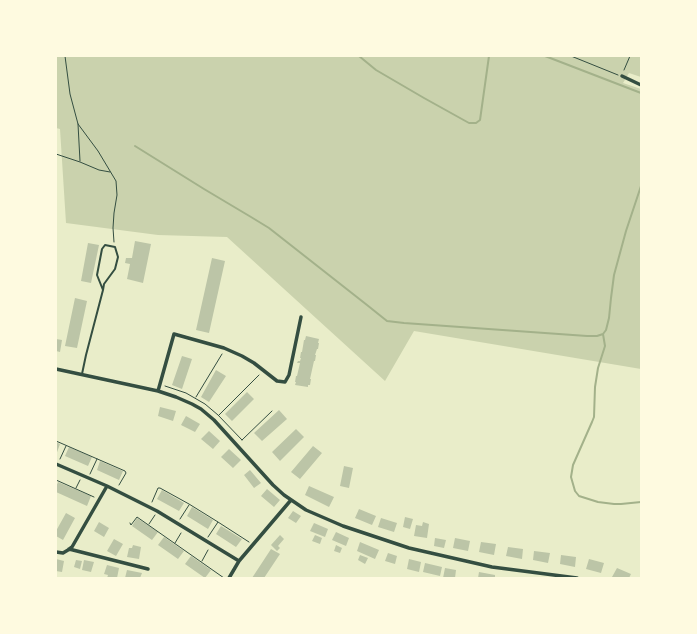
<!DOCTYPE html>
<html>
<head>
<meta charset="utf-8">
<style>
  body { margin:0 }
  #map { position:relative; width:697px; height:634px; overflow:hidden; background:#e9edc9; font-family:"Asap Condensed",sans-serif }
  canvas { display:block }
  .frame { position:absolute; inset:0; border:57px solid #fefae0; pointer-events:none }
</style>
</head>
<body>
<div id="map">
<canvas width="697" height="634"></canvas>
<div class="frame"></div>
</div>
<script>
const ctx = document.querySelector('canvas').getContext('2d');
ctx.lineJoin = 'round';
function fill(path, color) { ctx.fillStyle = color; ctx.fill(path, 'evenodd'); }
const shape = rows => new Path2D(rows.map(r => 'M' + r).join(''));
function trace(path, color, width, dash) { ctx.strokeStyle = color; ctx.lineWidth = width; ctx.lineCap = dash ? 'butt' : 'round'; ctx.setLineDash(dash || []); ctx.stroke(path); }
fill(shape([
  [56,56,641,56,641,77,629,73,623,83,641,89,641,369,414,331,385,381,227,237,158,235,66,223,60,129,56,128]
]), '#cad2ad');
trace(shape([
  [359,56,376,70,424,98,469,123,476,123,480,120,489,56],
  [545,56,641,93],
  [135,146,204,189,251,217,269,228,367,305,387,321,404,323,587,336,597,336,603,334],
  [603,334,605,346,598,368,595,387,594,417,592,422,573,465,571,477,575,491,579,496,598,502,614,504,621,504,641,502],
  [603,334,606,330,609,318,611,298,614,275,626,231,641,186]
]), '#a3b18a', 2);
fill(shape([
  [135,241,151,244,143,283,127,279,130,264,125,263,126,258,132,258],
  [88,243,99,245,91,283,81,281],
  [212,258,225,261,209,333,196,330],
  [75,298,87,301,77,348,65,346],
  [306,336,319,339,318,343,319,343,318,349,317,349,315,355,316,355,315,361,314,361,310,379,311,379,310,385,308,385,308,387,295,385,296,382,295,382,296,376,297,376,300,363,297,363,298,361,300,361,301,358,300,358,301,352,302,352,304,340,305,340],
  [56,339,62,340,60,352,56,351],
  [182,356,192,359,182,389,172,385],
  [216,370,226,376,209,402,201,397],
  [247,392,254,399,232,421,225,414],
  [160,407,176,411,173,421,158,416],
  [279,410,287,419,262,441,254,433],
  [186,416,200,424,195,432,181,425],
  [296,429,304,437,280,461,272,452],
  [209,431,220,441,213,449,201,439],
  [56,442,60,444,56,455],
  [313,446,322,453,300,479,291,472],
  [69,447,92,457,88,466,65,456],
  [229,449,241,460,233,468,221,457],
  [100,461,123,471,119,480,97,470],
  [344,466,353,468,349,488,340,486],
  [250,470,261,483,254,488,244,475],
  [58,482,91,496,87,506,56,492,56,487],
  [309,486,334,497,329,507,305,495],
  [267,489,280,500,274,507,261,496],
  [162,490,184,503,179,511,157,499],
  [192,507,213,520,208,529,187,516],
  [359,509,376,516,372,525,355,518],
  [293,511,301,516,296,523,288,518],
  [66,513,75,518,63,540,56,536,56,531],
  [405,517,413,519,410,529,403,527],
  [137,518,158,532,152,540,132,526],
  [381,518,397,523,394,532,378,527],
  [99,522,109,528,104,537,94,531],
  [423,522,429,524,427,538,414,536,416,525,422,526],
  [314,523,328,529,325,537,310,531],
  [221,526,242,539,236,547,216,534],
  [336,532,349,538,346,546,332,540],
  [280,535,284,539,278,546,280,548,277,551,271,545],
  [315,535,322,538,320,544,312,541],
  [164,537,184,551,178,559,158,545],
  [435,538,446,540,444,548,434,546],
  [455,538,470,541,468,551,453,548],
  [114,539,123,544,116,556,107,551],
  [360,542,379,550,375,559,357,551],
  [481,542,496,544,494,555,479,552],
  [133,545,141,547,139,559,127,557,129,548,132,548],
  [336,545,342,548,340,553,334,551],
  [508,547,523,549,522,559,506,556],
  [271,549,280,554,264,578,252,578],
  [534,551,550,553,548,563,533,560],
  [388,553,397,556,395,564,385,561],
  [360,555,368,558,365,564,358,560],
  [561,555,576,557,575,567,560,564],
  [191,556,211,570,205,578,185,564],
  [56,559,64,561,62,572,56,571],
  [409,559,421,562,419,572,407,569],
  [589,559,604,563,601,573,586,569],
  [76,560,82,561,80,569,74,567],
  [84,560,94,562,91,572,82,570],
  [425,563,442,567,440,576,423,572],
  [107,565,119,568,117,578,107,578,108,575,104,574],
  [445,568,456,570,455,578,443,578],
  [617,568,631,574,629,578,615,578,612,577],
  [127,570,142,573,140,578,125,578],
  [479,572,495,575,495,578,478,578]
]), '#bcc5a7');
trace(shape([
  [65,56,70,94,78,124,98,151,116,181,117,195,114,213,113,228,114,242],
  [571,56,618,75],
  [624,70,630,56],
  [78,124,80,161],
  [56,154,80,162,99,170,110,172],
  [165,386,186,393,205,404,218,415,242,440],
  [196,397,222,354],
  [219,415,259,375],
  [242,440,272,411],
  [56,441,125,471,126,473,119,485],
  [60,459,66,446],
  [90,474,97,459],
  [56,480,94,497],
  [76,488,80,480],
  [152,502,158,488,160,488,189,504,218,522,208,537],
  [180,519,189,505],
  [218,522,249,542],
  [130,523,131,525,137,517,224,578],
  [149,524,155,515],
  [175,543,181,533],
  [202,561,208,550]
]), '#344e41', 1);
trace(shape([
  [82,374,86,355,103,290,104,284,115,269,118,257,115,247,105,245,102,249,97,275,103,290]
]), '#344e41', 2);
trace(shape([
  [622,76,641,85],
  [56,369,158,391,176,397,192,404,201,409,214,420,273,485,284,495,306,510,343,526,409,548,492,567,577,578],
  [158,391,174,334,224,348,242,356,254,363,277,381,285,382,289,375,301,317],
  [56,464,107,486,157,511,239,561],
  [69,549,148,569],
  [56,552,63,553,68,550,72,547,107,486],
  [229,578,239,561,291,500]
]), '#344e41', 3.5);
</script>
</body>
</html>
